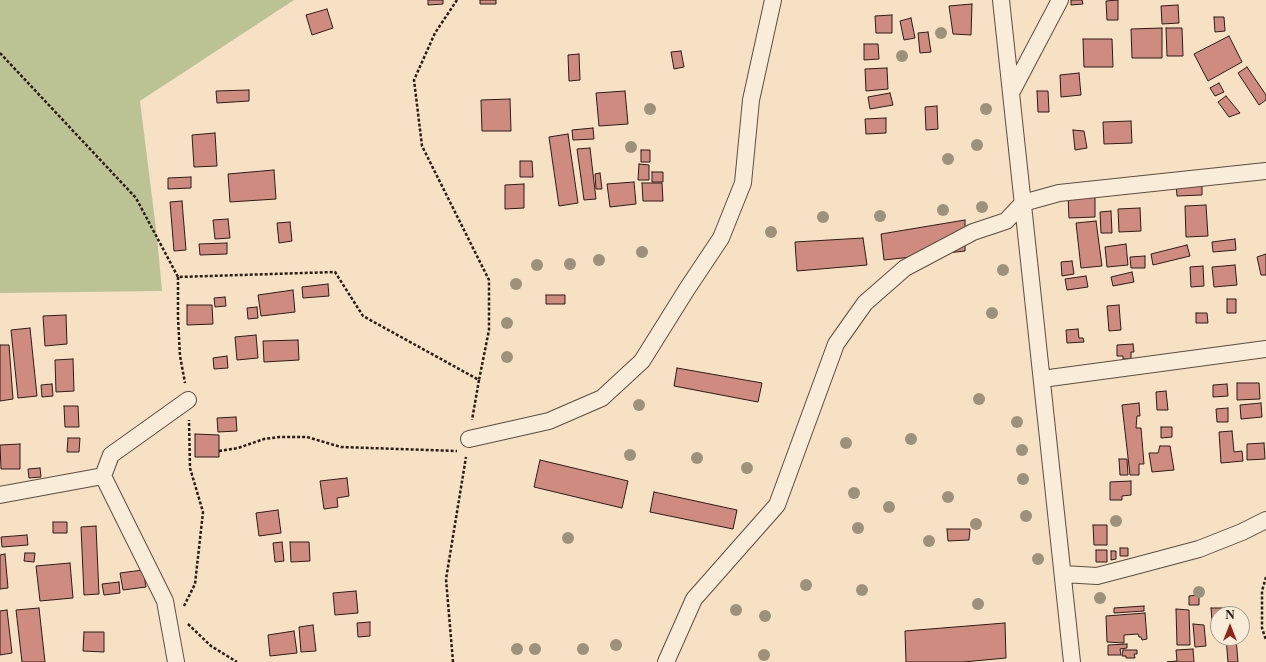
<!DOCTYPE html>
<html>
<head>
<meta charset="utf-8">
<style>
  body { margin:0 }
  #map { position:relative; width:1266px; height:662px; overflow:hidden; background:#f6e1c4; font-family:"Libre Caslon Text",serif }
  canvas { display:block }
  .north { position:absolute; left:1210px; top:606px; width:40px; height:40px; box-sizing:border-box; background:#f9ecd9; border:1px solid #a6998a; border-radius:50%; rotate:0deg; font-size:11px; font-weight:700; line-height:16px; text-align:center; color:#2a1d14 }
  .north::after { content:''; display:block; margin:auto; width:14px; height:18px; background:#8f2418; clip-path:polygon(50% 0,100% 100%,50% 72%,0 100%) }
</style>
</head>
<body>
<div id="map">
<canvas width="1266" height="662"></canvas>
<div class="north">N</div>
</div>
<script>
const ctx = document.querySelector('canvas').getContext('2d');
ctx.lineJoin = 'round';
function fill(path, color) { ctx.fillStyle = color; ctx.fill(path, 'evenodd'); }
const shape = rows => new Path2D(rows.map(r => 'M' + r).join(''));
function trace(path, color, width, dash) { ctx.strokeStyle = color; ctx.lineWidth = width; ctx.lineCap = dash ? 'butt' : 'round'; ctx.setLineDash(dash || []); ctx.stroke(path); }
fill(shape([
  [0,0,294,0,140,101,157,237,162,291,0,293]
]), '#bbc395');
const building = shape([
  [428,0,443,0,443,4,428,5,428,0],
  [480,0,496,0,496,4,480,4,480,0],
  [1071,0,1082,0,1083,4,1071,5,1071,0],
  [1118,0,1118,20,1107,20,1106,1,1118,0],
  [972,4,971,35,953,34,949,6,972,4],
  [1178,5,1179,23,1162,24,1161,6,1178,5],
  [327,9,333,28,312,35,306,15,327,9],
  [892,15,892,33,876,33,875,16,892,15],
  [1214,17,1224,17,1225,31,1215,32,1214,17],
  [911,18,915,38,904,40,900,21,911,18],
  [1162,28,1162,58,1132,58,1131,29,1162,28],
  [1166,28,1182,28,1183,56,1167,56,1166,28],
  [928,32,931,52,920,53,918,33,928,32],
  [1229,36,1242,62,1208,81,1194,54,1229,36],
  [1083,39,1112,39,1113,67,1084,67,1083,39],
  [864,44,878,44,879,59,864,60,864,44],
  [681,51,684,67,674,69,671,52,681,51],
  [579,54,580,80,569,81,568,55,579,54],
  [1247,67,1266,95,1266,100,1259,105,1238,73,1247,67],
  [887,68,888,89,866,91,865,69,887,68],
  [1079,73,1081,95,1061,97,1060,75,1079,73],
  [1219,83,1224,92,1215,96,1210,88,1219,83],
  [249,90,249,101,217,103,216,91,249,90],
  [625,91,628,124,599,126,596,93,625,91],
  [1037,91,1048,91,1049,112,1038,112,1037,91],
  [890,93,893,105,870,109,868,97,890,93],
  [1226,96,1240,113,1229,117,1218,102,1226,96],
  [510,99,511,131,482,131,481,100,510,99],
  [937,106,938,129,926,130,925,107,937,106],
  [886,118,886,133,866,134,865,119,886,118],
  [1131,121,1132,143,1104,144,1103,122,1131,121],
  [593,128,594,139,573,140,572,130,593,128],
  [1073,130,1084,131,1087,148,1075,150,1073,130],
  [215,133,217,166,194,167,192,135,215,133],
  [568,134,578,203,559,206,549,137,568,134],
  [590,148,596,199,584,200,577,149,590,148],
  [641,150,650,150,650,162,641,162,641,150],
  [520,161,532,161,533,177,520,177,520,161],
  [639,164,649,165,649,180,638,180,639,164],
  [274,170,276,199,230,202,228,174,274,170],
  [652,172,663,172,663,182,652,182,652,172],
  [600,173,602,189,596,189,595,174,600,173],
  [191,177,191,188,168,189,168,178,191,177],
  [634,182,636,204,610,207,607,184,634,182],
  [1202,182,1202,195,1177,196,1176,183,1202,182],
  [642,183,662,183,663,201,643,201,642,183],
  [524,184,524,208,505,209,505,185,524,184],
  [1095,195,1095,217,1069,218,1068,196,1095,195],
  [182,201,186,250,174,251,170,202,182,201],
  [1206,205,1208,236,1186,237,1185,206,1206,205],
  [1140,208,1141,231,1119,232,1118,209,1140,208],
  [1111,211,1112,233,1101,233,1100,212,1111,211],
  [228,219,230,238,215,239,213,220,228,219],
  [965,220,965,251,884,260,881,234,965,220],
  [1096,221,1102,266,1081,268,1076,223,1096,221],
  [290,222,292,241,279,243,277,223,290,222],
  [863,238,867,265,797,271,795,242,863,238],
  [1235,239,1236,250,1213,252,1212,242,1235,239],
  [227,243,227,254,200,255,199,244,227,243],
  [1126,244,1128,265,1107,267,1105,247,1126,244],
  [1187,245,1190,256,1153,265,1151,254,1187,245],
  [1266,254,1266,275,1261,275,1257,257,1266,254],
  [1145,256,1145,268,1131,268,1130,257,1145,256],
  [1072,261,1074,274,1062,276,1061,262,1072,261],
  [1235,265,1237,285,1214,287,1212,267,1235,265],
  [1203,266,1204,286,1191,287,1190,267,1203,266],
  [1132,272,1134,282,1113,286,1111,277,1132,272],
  [1086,276,1088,287,1067,290,1065,279,1086,276],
  [328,284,329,296,303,298,302,287,328,284],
  [293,290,295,312,261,316,258,295,293,290],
  [546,295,565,295,565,304,546,304,546,295],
  [225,297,226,306,215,307,214,298,225,297],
  [1227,299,1236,299,1236,313,1227,313,1227,299],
  [187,305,212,305,213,324,187,325,187,305],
  [1119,305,1121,330,1109,331,1107,306,1119,305],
  [257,307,258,318,248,319,247,308,257,307],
  [1196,313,1207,313,1208,323,1196,323,1196,313],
  [66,315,67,344,45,346,43,316,66,315],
  [30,328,37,396,18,398,11,330,30,328],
  [1078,329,1079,338,1083,338,1084,342,1067,343,1066,330,1078,329],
  [256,335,258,358,237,360,235,337,256,335],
  [298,340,299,360,264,362,263,341,298,340],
  [1133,344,1134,352,1131,352,1131,359,1123,359,1123,356,1117,356,1117,345,1133,344],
  [0,345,9,345,13,399,0,401,0,345],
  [227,356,228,368,214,369,213,358,227,356],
  [73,359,74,391,56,392,55,360,73,359],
  [677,368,762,383,758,402,674,386,677,368],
  [1237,383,1259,383,1260,399,1237,400,1237,383],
  [52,384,53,396,42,397,41,385,52,384],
  [1227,384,1228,396,1213,397,1213,385,1227,384],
  [1166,391,1168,410,1157,410,1156,392,1166,391],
  [1139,403,1140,416,1137,416,1136,428,1141,428,1144,464,1139,464,1139,475,1130,475,1122,405,1139,403],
  [1261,403,1262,417,1241,419,1240,405,1261,403],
  [64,406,78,406,79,427,65,427,64,406],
  [1228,408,1228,422,1217,422,1216,409,1228,408],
  [236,417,237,431,218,432,217,418,236,417],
  [1161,427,1172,427,1172,437,1161,438,1161,427],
  [1232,431,1234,452,1242,451,1243,461,1221,463,1219,432,1232,431],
  [195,434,219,435,219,457,195,457,195,434],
  [68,438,80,438,79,452,67,452,68,438],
  [1264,443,1265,459,1247,460,1247,444,1264,443],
  [20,444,20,469,1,469,0,445,20,444],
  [1160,446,1170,446,1174,470,1152,472,1149,453,1158,453,1160,446],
  [1119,459,1127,459,1128,475,1120,475,1119,459],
  [540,460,628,481,622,508,534,487,540,460],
  [40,468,41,477,29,478,28,469,40,468],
  [347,478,349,496,337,498,338,507,324,509,320,481,347,478],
  [1131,481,1131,495,1122,496,1122,500,1110,500,1110,482,1131,481],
  [654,492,737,510,733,529,650,512,654,492],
  [278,510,281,533,259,536,256,513,278,510],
  [53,522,67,522,67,533,53,533,53,522],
  [1093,525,1107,525,1107,545,1094,545,1093,525],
  [96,526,99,594,84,595,81,527,96,526],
  [947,529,970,529,969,540,948,541,947,529],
  [27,535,28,545,2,547,1,537,27,535],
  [282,542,284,561,275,562,273,543,282,542],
  [290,542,309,542,310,561,291,562,290,542],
  [1120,548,1128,548,1128,556,1120,556,1120,548],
  [1096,550,1107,550,1107,562,1096,562,1096,550],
  [1111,551,1116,551,1116,559,1111,560,1111,551],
  [25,553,35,553,34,562,24,561,25,553],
  [5,554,8,588,0,589,0,555,5,554],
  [70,563,73,598,40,601,36,566,70,563],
  [143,570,146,587,123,590,120,573,143,570],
  [119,582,120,593,104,595,102,584,119,582],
  [356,591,358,613,335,615,333,593,356,591],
  [1199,595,1199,605,1189,605,1189,596,1199,595],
  [1144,606,1144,611,1114,613,1114,608,1144,606],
  [39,608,45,662,22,662,16,610,39,608],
  [1211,608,1232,608,1233,614,1218,614,1218,621,1212,621,1211,608],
  [1176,609,1189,610,1190,645,1177,645,1176,609],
  [7,610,12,653,0,655,0,611,7,610],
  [1145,613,1147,639,1142,640,1141,637,1139,637,1138,634,1124,635,1124,643,1107,642,1106,616,1145,613],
  [370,622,370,636,358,637,357,623,370,622],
  [1005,623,1006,658,963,662,906,662,905,631,1005,623],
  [1193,624,1204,625,1206,646,1195,647,1193,624],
  [313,625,316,651,301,652,299,627,313,625],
  [294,631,297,653,270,656,268,635,294,631],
  [84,632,104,632,104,652,83,651,84,632],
  [1226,638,1236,638,1238,662,1228,662,1226,638],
  [1127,644,1127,648,1120,649,1121,655,1108,655,1108,645,1127,644],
  [1193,649,1194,662,1167,662,1177,661,1176,650,1193,649],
  [1123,650,1137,650,1137,654,1134,654,1135,658,1126,658,1126,656,1122,656,1123,650]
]);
fill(building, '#d08b81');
trace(building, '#2a1d14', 1);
const street = shape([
  [1001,0,1072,662],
  [1011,93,1060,0],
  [1042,379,1266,349],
  [469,439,549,421,602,398,642,361,687,289,721,238,743,183,751,100,773,0],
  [0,495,103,476],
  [1063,574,1097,576,1139,565,1199,549,1242,532,1266,520],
  [176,662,165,601,103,476,111,455,188,400],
  [666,662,694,599,777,505,836,344,865,303,905,268,973,232,1006,221,1023,203,1059,193,1266,171]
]);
trace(street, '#5d4e40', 18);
trace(shape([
  [457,0,435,33,414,80,422,146,489,280,489,330,479,380],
  [0,53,136,198,178,277,335,272,363,316,479,380,472,420],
  [178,277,178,318,180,356,185,383],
  [219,451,238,448,264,439,280,437,307,437,341,447,457,451],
  [1266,577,1262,591,1262,628,1266,640],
  [184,606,195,584,203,512,190,468,189,420],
  [188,624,211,646,237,662],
  [453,662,446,579,466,457]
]), '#2a1d14', 2.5, [3, 2]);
trace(street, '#f9ecd9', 16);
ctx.fillStyle = '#9e9179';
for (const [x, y] of [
  [941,33],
  [902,56],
  [650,109],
  [986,109],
  [977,145],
  [631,147],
  [948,159],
  [982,207],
  [943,210],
  [880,216],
  [823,217],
  [771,232],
  [642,252],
  [599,260],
  [570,264],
  [537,265],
  [1003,270],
  [516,284],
  [992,313],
  [507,323],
  [507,357],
  [979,399],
  [639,405],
  [1017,422],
  [911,439],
  [846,443],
  [1022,450],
  [630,455],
  [697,458],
  [747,468],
  [1023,479],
  [854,493],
  [948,497],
  [889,507],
  [1026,516],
  [1116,521],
  [976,524],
  [858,528],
  [568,538],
  [929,541],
  [1038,559],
  [806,585],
  [862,590],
  [1199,592],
  [1100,598],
  [978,604],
  [736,610],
  [765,616],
  [616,645],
  [517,649],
  [535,649],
  [583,649],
  [764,655]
]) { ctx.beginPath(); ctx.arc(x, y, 6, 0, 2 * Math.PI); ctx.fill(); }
</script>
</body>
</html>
